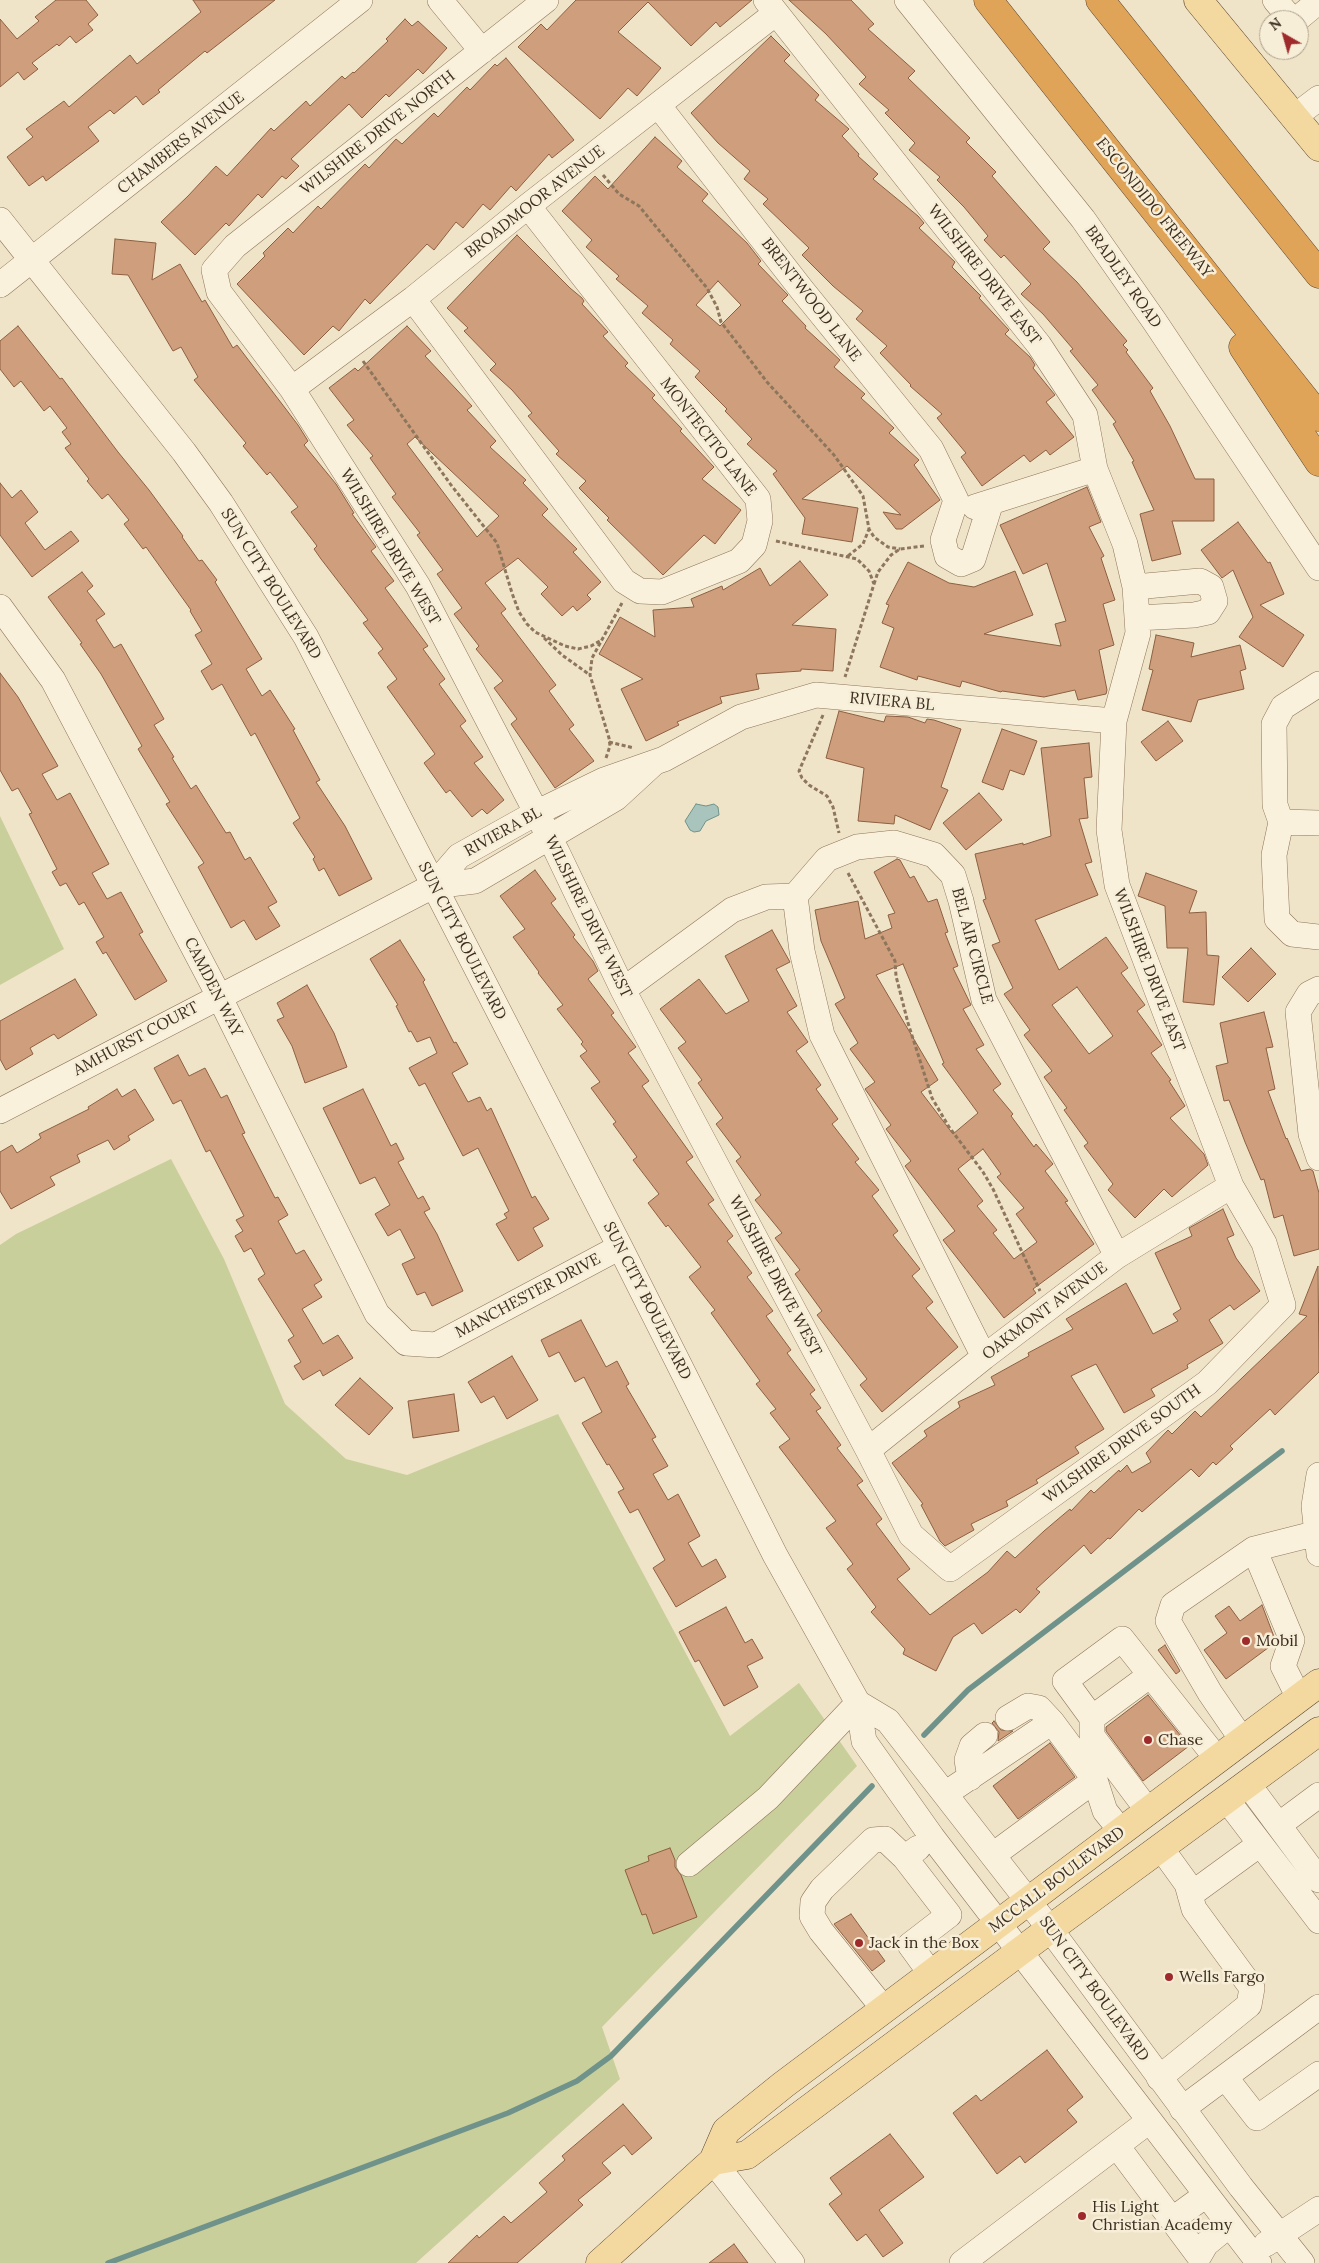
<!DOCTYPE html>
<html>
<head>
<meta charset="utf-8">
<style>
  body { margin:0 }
  #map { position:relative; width:1319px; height:2263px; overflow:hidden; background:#f0e4c8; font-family:Lora,serif }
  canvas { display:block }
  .north { position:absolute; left:1259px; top:10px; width:50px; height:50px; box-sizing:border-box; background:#f7eed8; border:1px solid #ada18e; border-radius:50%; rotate:322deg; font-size:14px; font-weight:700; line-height:20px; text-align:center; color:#3d2e20 }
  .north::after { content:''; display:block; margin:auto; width:18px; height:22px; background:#9e2a2b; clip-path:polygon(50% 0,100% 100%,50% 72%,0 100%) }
</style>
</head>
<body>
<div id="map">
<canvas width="1319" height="2263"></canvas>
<div class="north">N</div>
</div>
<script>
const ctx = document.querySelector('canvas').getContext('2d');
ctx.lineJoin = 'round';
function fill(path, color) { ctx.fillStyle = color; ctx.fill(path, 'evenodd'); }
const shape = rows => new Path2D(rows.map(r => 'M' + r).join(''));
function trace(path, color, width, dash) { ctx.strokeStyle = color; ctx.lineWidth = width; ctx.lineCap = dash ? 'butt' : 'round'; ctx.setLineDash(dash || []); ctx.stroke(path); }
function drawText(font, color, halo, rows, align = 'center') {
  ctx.font = font + ' Lora,serif'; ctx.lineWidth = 5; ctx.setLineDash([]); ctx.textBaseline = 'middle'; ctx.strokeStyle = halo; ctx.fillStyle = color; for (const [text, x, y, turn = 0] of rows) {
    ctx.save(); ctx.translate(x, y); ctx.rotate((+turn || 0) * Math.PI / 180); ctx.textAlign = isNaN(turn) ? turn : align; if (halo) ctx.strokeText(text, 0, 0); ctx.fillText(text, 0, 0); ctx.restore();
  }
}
fill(shape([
  [0,816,64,949,0,985],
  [171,1159,224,1259,285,1404,346,1459,407,1475,558,1414,730,1736,799,1683,857,1766,602,2027,620,2079,416,2263,0,2263,0,1245,16,1234]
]), '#c9cf9b');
const water = shape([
  [696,804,706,806,714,804,718,807,719,815,706,821,700,831,694,832,690,830,685,821,696,804]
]);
fill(water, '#a9c4bc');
trace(water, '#6f938a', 1);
trace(shape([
  [924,1735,968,1690,1282,1451],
  [108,2263,508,2113,577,2081,611,2056,872,1786]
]), '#6f938a', 5.5);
const building = shape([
  [56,0,86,0,98,15,88,24,93,30,76,43,70,36,59,46,57,44,32,63,38,69,24,80,18,72,0,87,0,19,17,39,39,21,35,17,56,0],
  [193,0,275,0,207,53,205,51,158,90,160,92,143,105,136,96,114,114,110,110,88,127,99,141,46,181,43,176,29,186,7,157,33,137,26,129,64,101,69,107,130,55,137,64,201,12,193,0],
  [576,0,752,0,720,27,716,22,691,46,648,2,618,32,661,68,637,96,628,88,600,119,518,47,541,24,547,30,576,0],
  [789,0,851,0,874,24,868,29,915,71,908,78,970,138,966,142,996,172,992,176,1050,242,1043,249,1077,282,1127,341,1123,345,1128,350,1126,352,1153,388,1150,391,1170,426,1195,479,1214,479,1214,521,1172,521,1181,554,1152,561,1140,514,1154,510,1132,462,1134,461,1113,424,1116,422,1092,390,1098,385,1070,351,1073,349,1043,314,1021,294,1031,284,1004,255,1001,258,984,240,988,236,964,207,937,180,940,177,909,150,915,143,885,113,889,110,859,84,866,77,826,34,789,0],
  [405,19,412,26,418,21,447,48,423,74,418,69,389,97,386,94,362,118,349,104,291,159,299,166,286,179,282,176,262,198,258,194,229,226,226,223,195,255,161,222,188,196,216,166,227,176,271,128,274,131,306,101,310,106,342,76,345,79,353,72,354,73,388,41,386,39,405,19],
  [771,36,790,55,784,61,819,95,815,100,849,129,842,136,859,154,858,156,878,174,873,179,918,216,924,223,919,228,955,262,952,267,981,296,979,298,1009,330,1005,334,1030,357,1035,365,1033,368,1055,395,1046,402,1074,437,1050,455,1046,450,1030,462,1024,455,982,486,961,457,966,453,937,418,942,414,910,386,911,385,880,353,887,346,856,319,863,311,833,286,802,255,809,248,763,204,768,199,744,179,750,171,718,143,691,113,771,36],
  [506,58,574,140,552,158,549,154,516,191,511,186,490,210,483,204,463,228,456,222,434,250,427,244,370,304,365,299,339,331,333,326,304,355,237,284,265,256,263,253,288,228,293,233,318,206,321,209,365,164,369,168,396,139,402,144,434,113,438,117,467,87,470,90,495,64,497,66,506,58],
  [655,137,682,161,677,167,708,194,702,201,747,243,761,261,758,264,788,295,782,301,806,326,805,328,840,360,834,367,865,394,861,398,894,428,889,433,919,460,914,465,940,500,902,529,896,529,883,512,901,515,847,466,802,499,858,508,852,542,802,534,805,518,773,474,777,471,747,444,752,439,725,411,727,409,695,377,700,371,670,344,673,340,642,313,648,306,616,279,619,276,586,247,592,240,562,211,595,176,608,189,655,137],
  [718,281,741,305,720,326,696,305,718,281],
  [517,235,570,288,582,298,584,301,582,304,608,332,603,336,628,363,625,366,655,395,652,398,682,429,680,431,714,467,702,479,741,510,715,544,704,535,663,575,607,520,609,518,579,488,586,481,556,454,559,451,528,416,532,413,512,390,490,370,496,364,464,331,468,328,447,308,517,235],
  [115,239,156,243,152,280,180,264,202,302,205,300,233,348,237,345,298,425,308,441,304,445,336,484,354,513,352,514,376,547,371,551,394,581,385,588,428,646,423,649,445,679,439,684,466,721,460,726,483,757,474,763,504,800,487,814,482,809,472,817,450,790,446,793,424,763,435,754,387,687,397,679,378,653,383,649,363,623,368,620,321,559,314,549,317,546,291,512,298,507,270,472,267,475,243,446,246,443,194,380,198,377,181,347,173,351,128,275,112,274,115,239],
  [18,326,60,379,62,378,118,452,149,490,183,536,182,537,199,561,202,560,217,580,215,582,262,659,246,669,262,696,270,690,295,729,293,730,320,780,316,782,345,826,372,879,339,896,324,868,319,871,313,859,315,857,293,823,300,818,255,733,251,736,222,684,212,690,201,671,212,664,195,635,202,631,190,611,191,610,146,547,143,549,124,524,129,520,108,494,102,499,87,481,89,479,65,448,71,444,62,432,67,428,50,406,44,411,21,381,14,387,0,369,0,341,18,326],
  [407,326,431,351,425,356,472,406,467,410,496,441,490,447,526,480,523,483,548,509,542,515,577,549,573,552,601,582,587,595,591,599,577,611,573,606,562,616,541,594,548,587,518,558,485,583,506,609,501,613,556,685,549,691,574,725,569,729,594,761,555,788,511,724,517,719,494,688,503,681,476,649,479,646,454,614,462,608,437,574,443,570,417,535,420,533,392,497,396,494,370,458,373,456,347,425,354,420,329,388,355,368,358,371,407,326],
  [415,437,499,516,477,537,407,444,415,437],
  [0,483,12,498,21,490,38,512,25,523,45,550,71,531,79,541,32,577,0,535,0,483],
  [1087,487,1101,522,1089,527,1104,556,1101,558,1115,600,1103,604,1114,645,1099,650,1107,690,1106,694,1078,700,1075,690,1044,697,1002,691,1001,692,962,681,960,687,918,676,917,680,880,667,894,628,882,623,889,605,886,604,908,562,949,583,974,587,1015,571,1033,615,984,634,1061,646,1055,624,1066,621,1047,563,1023,574,1000,525,1087,487],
  [1238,522,1268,563,1270,562,1284,594,1260,605,1304,635,1283,667,1239,637,1253,617,1233,570,1222,578,1201,550,1238,522],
  [800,561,828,595,792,625,836,629,833,671,801,669,801,671,756,674,759,689,720,697,722,703,677,722,679,725,646,741,621,689,643,679,599,654,620,617,655,637,653,610,694,607,691,599,722,586,723,590,760,568,770,586,800,561],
  [82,572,93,586,87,591,105,614,96,620,114,648,121,644,164,719,154,725,174,757,172,758,191,789,196,785,226,833,230,832,245,860,250,857,277,902,268,907,280,926,256,940,244,920,231,928,198,867,204,863,166,804,170,802,138,749,142,746,101,674,80,644,82,643,48,597,82,572],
  [1156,635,1194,643,1191,657,1240,645,1246,669,1240,671,1244,689,1198,700,1191,722,1142,710,1153,670,1149,669,1156,635],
  [0,673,18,697,58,766,42,774,57,800,70,793,109,864,92,873,107,899,121,892,143,932,139,934,167,981,135,1000,106,952,103,954,96,942,104,937,84,902,79,905,66,883,60,886,52,872,57,869,29,814,32,813,18,788,12,791,0,770,0,673],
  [839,711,884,722,886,716,908,717,925,723,927,719,934,720,961,729,941,787,948,790,930,830,895,815,894,824,858,821,864,768,826,758,839,711],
  [1168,721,1183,741,1156,761,1141,742,1168,721],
  [1002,729,1037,741,1024,775,1010,770,1003,790,982,782,1002,729],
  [1089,743,1092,777,1084,778,1088,818,1079,819,1092,862,1085,864,1098,895,1035,920,1059,970,1106,937,1128,968,1121,973,1145,1005,1137,1011,1162,1045,1151,1053,1171,1080,1169,1081,1185,1106,1170,1118,1204,1154,1208,1165,1172,1197,1164,1189,1135,1218,1108,1190,1113,1184,1084,1146,1088,1143,1064,1110,1067,1108,1044,1077,1052,1071,1024,1035,1030,1030,1004,994,1013,988,992,945,1000,942,983,900,986,899,975,854,1023,843,1023,845,1051,836,1041,748,1089,743],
  [1077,987,1113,1036,1089,1054,1052,1005,1077,987],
  [979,793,1002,820,966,850,943,823,979,793],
  [897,859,900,860,910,878,914,876,928,902,937,899,948,932,945,933,958,966,953,968,971,1005,963,1009,984,1045,976,1049,1001,1084,993,1090,1013,1114,1011,1116,1034,1147,1036,1144,1053,1164,1045,1171,1068,1201,1065,1202,1094,1244,1033,1289,1036,1293,1004,1318,943,1240,955,1231,905,1166,911,1161,886,1129,891,1125,865,1089,875,1082,850,1049,858,1043,835,1004,845,998,821,941,815,910,858,901,865,939,892,928,888,915,895,913,874,872,897,859],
  [903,964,944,1063,942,1064,978,1113,953,1134,921,1092,938,1080,876,975,903,964],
  [983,1149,1001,1174,997,1177,1024,1208,1016,1214,1037,1242,1014,1259,993,1233,997,1230,977,1206,983,1201,958,1169,983,1149],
  [535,870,556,899,551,903,575,935,573,937,593,961,598,971,588,979,614,1013,611,1015,636,1047,628,1053,649,1081,642,1086,693,1157,686,1162,714,1200,708,1204,733,1236,727,1241,752,1273,747,1277,773,1311,766,1316,791,1350,787,1353,815,1390,810,1394,821,1408,816,1411,841,1445,837,1448,863,1481,857,1485,882,1519,876,1524,910,1569,897,1579,930,1615,988,1572,1007,1551,1015,1558,1044,1531,1070,1509,1071,1511,1091,1490,1094,1493,1119,1470,1120,1472,1127,1465,1132,1473,1151,1462,1146,1453,1168,1430,1172,1434,1195,1411,1201,1417,1307,1316,1299,1314,1318,1266,1319,1372,1275,1415,1270,1409,1230,1446,1233,1449,1216,1465,1213,1462,1199,1477,1191,1469,1142,1512,1139,1509,1110,1539,1108,1538,1091,1554,1084,1545,1036,1589,1040,1592,1020,1613,1016,1609,982,1634,974,1623,953,1637,936,1671,903,1654,905,1649,871,1612,876,1607,847,1569,853,1564,826,1528,836,1521,779,1447,790,1439,770,1413,776,1409,756,1384,760,1381,711,1313,715,1310,689,1277,701,1267,668,1225,666,1227,648,1203,659,1194,633,1160,637,1157,613,1124,616,1122,591,1088,600,1082,580,1056,587,1051,581,1044,583,1042,557,1009,563,1005,538,973,539,972,513,937,525,929,500,896,535,870],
  [1146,873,1197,891,1189,913,1206,912,1207,955,1219,956,1214,1005,1183,1002,1188,948,1167,948,1165,906,1138,896,1146,873],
  [772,930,790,962,776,969,797,1006,787,1012,808,1042,796,1051,821,1085,816,1089,838,1119,832,1124,859,1159,855,1162,879,1190,872,1196,898,1231,893,1235,920,1269,912,1276,933,1302,926,1308,958,1347,882,1412,860,1385,867,1379,817,1315,822,1311,795,1274,800,1270,775,1238,782,1233,755,1200,761,1195,736,1161,741,1157,716,1124,723,1118,698,1083,702,1080,678,1048,686,1042,660,1009,699,979,726,1014,749,1001,725,956,772,930],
  [400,940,425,980,423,982,454,1043,456,1042,468,1064,452,1073,468,1102,480,1097,487,1111,491,1108,532,1198,535,1196,549,1219,533,1228,543,1246,518,1261,496,1224,507,1218,504,1214,509,1211,478,1148,463,1156,425,1083,419,1086,409,1068,437,1053,430,1037,417,1042,411,1031,409,1032,396,1006,398,1005,370,959,400,940],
  [1251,948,1276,974,1248,1002,1222,977,1251,948],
  [75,979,97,1015,58,1039,54,1034,30,1048,33,1054,6,1070,0,1059,0,1021,75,979],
  [307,985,334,1033,347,1067,305,1083,292,1046,277,1020,284,1017,277,1003,307,985],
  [1264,1012,1273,1047,1266,1048,1275,1089,1268,1091,1286,1139,1287,1138,1301,1171,1310,1169,1313,1171,1319,1193,1319,1249,1294,1256,1283,1215,1274,1218,1264,1179,1261,1180,1245,1142,1229,1100,1224,1101,1216,1066,1228,1063,1220,1023,1264,1012],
  [178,1055,189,1076,205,1068,221,1098,227,1095,245,1133,242,1134,275,1198,278,1197,288,1215,278,1221,296,1254,304,1250,322,1280,314,1285,322,1297,302,1309,323,1344,338,1335,353,1358,323,1376,320,1370,303,1380,294,1366,301,1362,288,1340,294,1336,258,1279,265,1274,251,1248,244,1252,235,1236,243,1231,236,1220,244,1216,210,1150,206,1152,181,1100,173,1104,154,1068,178,1055],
  [117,1089,122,1097,135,1089,154,1120,128,1136,130,1140,114,1150,108,1140,77,1155,80,1162,50,1177,55,1185,11,1209,0,1191,0,1152,12,1145,17,1153,41,1138,39,1134,89,1109,88,1107,117,1089],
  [363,1089,391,1146,396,1143,404,1159,398,1162,418,1199,423,1196,430,1209,424,1212,437,1234,463,1291,432,1306,425,1292,417,1295,402,1264,415,1258,400,1229,388,1236,375,1214,390,1205,375,1177,360,1184,323,1108,363,1089],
  [1223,1209,1234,1235,1227,1238,1236,1258,1260,1291,1234,1310,1230,1305,1209,1320,1223,1343,1187,1365,1188,1368,1151,1389,1155,1396,1124,1413,1096,1364,1071,1376,1104,1429,1075,1447,1079,1453,1036,1480,1038,1483,1006,1501,1008,1506,971,1524,974,1530,945,1546,940,1541,921,1505,923,1504,892,1463,927,1436,924,1431,960,1407,958,1402,995,1385,991,1377,1029,1356,1028,1353,1073,1329,1066,1319,1126,1283,1153,1334,1178,1321,1173,1314,1181,1309,1155,1253,1192,1236,1189,1228,1223,1209],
  [581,1320,606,1367,617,1361,629,1384,626,1386,656,1437,652,1439,668,1466,653,1474,668,1500,678,1494,700,1536,688,1543,702,1567,716,1559,726,1577,676,1607,653,1568,665,1560,638,1509,630,1513,618,1492,624,1489,609,1464,607,1465,582,1423,602,1412,584,1377,575,1382,559,1352,549,1357,541,1340,581,1320],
  [512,1356,538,1400,507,1419,494,1396,481,1403,468,1382,512,1356],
  [360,1378,393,1408,369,1435,335,1405,360,1378],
  [454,1394,459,1431,413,1438,408,1401,454,1394],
  [1262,1605,1276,1642,1226,1679,1204,1650,1227,1633,1215,1616,1229,1606,1240,1621,1262,1605],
  [726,1607,745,1643,752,1639,763,1658,747,1666,758,1687,724,1706,699,1660,695,1662,679,1632,726,1607],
  [1165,1645,1180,1671,1176,1674,1158,1650,1165,1645],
  [1148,1695,1189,1746,1143,1781,1106,1731,1106,1727,1148,1695],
  [994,1721,1001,1730,1013,1731,998,1741,999,1732,992,1723,994,1721],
  [1050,1743,1075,1777,1018,1819,993,1786,1050,1743],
  [670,1848,675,1860,675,1867,681,1875,697,1917,653,1934,646,1914,642,1915,625,1870,649,1861,648,1856,670,1848],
  [851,1914,885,1961,872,1971,834,1924,851,1914],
  [1047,2050,1083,2097,1067,2110,1077,2122,1025,2163,1020,2156,997,2174,953,2113,976,2095,981,2101,1047,2050],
  [623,2104,652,2138,632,2155,624,2145,602,2163,611,2173,578,2200,583,2205,517,2263,448,2263,477,2235,479,2238,504,2216,511,2223,547,2192,539,2183,565,2160,562,2156,623,2104],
  [890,2134,924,2177,879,2210,903,2243,883,2257,866,2234,857,2241,829,2204,842,2194,830,2178,890,2134],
  [734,2244,748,2263,709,2263,734,2244]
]);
fill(building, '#cf9f7d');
trace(building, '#8d5f41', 1);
const minor = shape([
  [440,0,482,51],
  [546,0,235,246,214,270,219,292,292,389,418,586,557,852,623,990,868,1450,911,1535,950,1569,1207,1383,1283,1305,1264,1243,1231,1186,1117,885,1109,830,1114,721,1138,633,1135,587,1125,544,1095,469,1085,415,1039,345,766,0],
  [907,0,1083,219,1155,322,1319,568],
  [1275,0,1292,20],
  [1296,20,1319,1],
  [658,105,802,290,931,449,956,500,943,540,947,556,961,564,973,559,991,502],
  [1294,117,1319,98],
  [0,220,184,452,221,503,306,637,620,1247,775,1555,858,1703,864,1741,932,1837,1259,2263],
  [0,285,360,0],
  [413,299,624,581,640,591,662,592,739,561,754,545,760,521,758,499,528,206],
  [292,389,413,299,528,206,776,13],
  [975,507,1095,469],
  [1135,587,1200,581,1211,587,1215,601,1208,612,1194,615,1137,618],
  [0,607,53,680,219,996,377,1314,406,1343,436,1345,620,1247],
  [1319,684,1283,707,1274,724,1275,805,1281,822,1319,823],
  [1281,822,1274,855,1277,919,1292,934,1319,937],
  [433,886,459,856,536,813,604,780,664,759,741,717,816,695,1114,721],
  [1319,989,1309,994,1298,1012,1311,1134,1319,1158],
  [623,990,732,910,766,897,795,896],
  [0,1111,433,886,475,881,616,798,654,763],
  [984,1357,822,1035,802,951,795,896,827,859,857,847,894,843,934,855,953,875,961,901,984,1000,1117,1256],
  [868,1450,984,1357,1117,1256,1231,1186],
  [1319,1475,1314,1506,1319,1554],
  [1254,1549,1292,1640,1283,1666,1299,1698],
  [1149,1676,1092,1718,1065,1681,1122,1639,1218,1760],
  [858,1703,888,1721,1050,1929,1241,2187,1302,2263],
  [1008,1718,1028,1706,1039,1708,1052,1722],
  [1092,1718,1092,1736,1149,1812],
  [1243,1741,1210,1693,1168,1621,1173,1605,1254,1549,1317,1533],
  [970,1778,967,1760,972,1746,985,1735],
  [1248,1784,1319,1880],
  [945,1794,1052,1722,1095,1780,1105,1811,1122,1832],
  [1227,1800,1319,1921],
  [1280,1824,1319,1795],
  [918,1848,905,1858,949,1915,910,1945,931,1974],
  [993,1855,1095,1780],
  [689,1864,768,1798,858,1703],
  [1190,1895,1260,1844],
  [884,2009,821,1931,812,1916,813,1902,822,1889,873,1840,885,1839,905,1858],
  [1225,2077,1257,2118,1319,2074],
  [1159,2078,1249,2005,1252,1988,1194,1909,1187,1884,1161,1848],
  [1182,2109,1319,2007],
  [1117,2146,1199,2256,1206,2244,1229,2225],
  [713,2161,792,2263],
  [1173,2219,1206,2195],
  [1266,2244,1319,2209],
  [962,2263,1149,2121]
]);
const major = shape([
  [1198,0,1319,147],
  [713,2161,747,2155,1050,1929,1319,1731],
  [600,2263,713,2161,726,2131,783,2085,1319,1683]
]);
const highway = shape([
  [988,0,1319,417],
  [1100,0,1319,274],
  [1243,347,1319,462]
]);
trace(minor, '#8d765c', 26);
trace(major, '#5b4430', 29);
trace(highway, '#5b4430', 29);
trace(shape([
  [603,175,619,194,639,206,657,228,707,288,717,307,721,322,767,382,834,455,863,496,869,529,874,537,888,547,900,549],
  [363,361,451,485,497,543,512,593,519,612,527,624,535,632,565,646,578,649,591,646,600,641],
  [776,541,857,559,869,571,874,584,845,677],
  [848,556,863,544,869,529],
  [874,584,878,572,891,555,900,549,924,546],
  [544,638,562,655,590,675],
  [823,715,799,771,802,778,809,785,827,796,833,807,839,833],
  [609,742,634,748],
  [606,758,610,746,609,738,590,675,592,658,622,603],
  [848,873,895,961,896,976,908,1023,932,1098,949,1127,983,1172,993,1189,1040,1291]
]), '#8d765c', 3, [4, 2.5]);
trace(minor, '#faf1dc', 25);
trace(major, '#f3d9a0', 28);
trace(highway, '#e0a458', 28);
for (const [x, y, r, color] of [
  [1246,1641,5,"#9e2a2b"],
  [1148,1740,5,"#9e2a2b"],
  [859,1943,5,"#9e2a2b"],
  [1169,1977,5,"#9e2a2b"],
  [1082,2216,5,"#9e2a2b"]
]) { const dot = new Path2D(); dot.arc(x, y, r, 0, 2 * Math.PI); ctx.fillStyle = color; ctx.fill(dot); trace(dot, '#f7eed8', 2); }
drawText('16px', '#3d2e20', '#f7eed8', [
  ["WILSHIRE DRIVE NORTH",378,133,-38],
  ["CHAMBERS AVENUE",181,143,-38],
  ["BROADMOOR AVENUE",535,202,-38],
  ["ESCONDIDO FREEWAY",1154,208,51],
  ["WILSHIRE DRIVE EAST",984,275,52],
  ["BRADLEY ROAD",1123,277,55],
  ["BRENTWOOD LANE",811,300,52],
  ["MONTECITO LANE",708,437,52],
  ["WILSHIRE DRIVE WEST",390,547,59],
  ["SUN CITY BOULEVARD",271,584,58],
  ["RIVIERA BL",892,702,5],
  ["RIVIERA BL",503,832,-29],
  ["WILSHIRE DRIVE WEST",588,917,64],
  ["SUN CITY BOULEVARD",462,941,63],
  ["BEL AIR CIRCLE",972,946,75],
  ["WILSHIRE DRIVE EAST",1149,970,69],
  ["CAMDEN WAY",213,987,63],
  ["AMHURST COURT",136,1039,-28],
  ["WILSHIRE DRIVE WEST",775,1276,62],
  ["MANCHESTER DRIVE",528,1296,-28],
  ["SUN CITY BOULEVARD",647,1301,63],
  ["OAKMONT AVENUE",1045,1311,-37],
  ["WILSHIRE DRIVE SOUTH",1122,1444,-36],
  ["MCCALL BOULEVARD",1057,1880,-37],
  ["SUN CITY BOULEVARD",1094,1989,54]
]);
drawText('16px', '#3d2e20', '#f7eed8', [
  ["Mobil",1256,1641],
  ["Chase",1158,1740],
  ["Jack in the Box",869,1943],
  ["Wells Fargo",1179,1977],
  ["His Light",1092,2207],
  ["Christian Academy",1092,2225]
], 'left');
</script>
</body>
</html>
